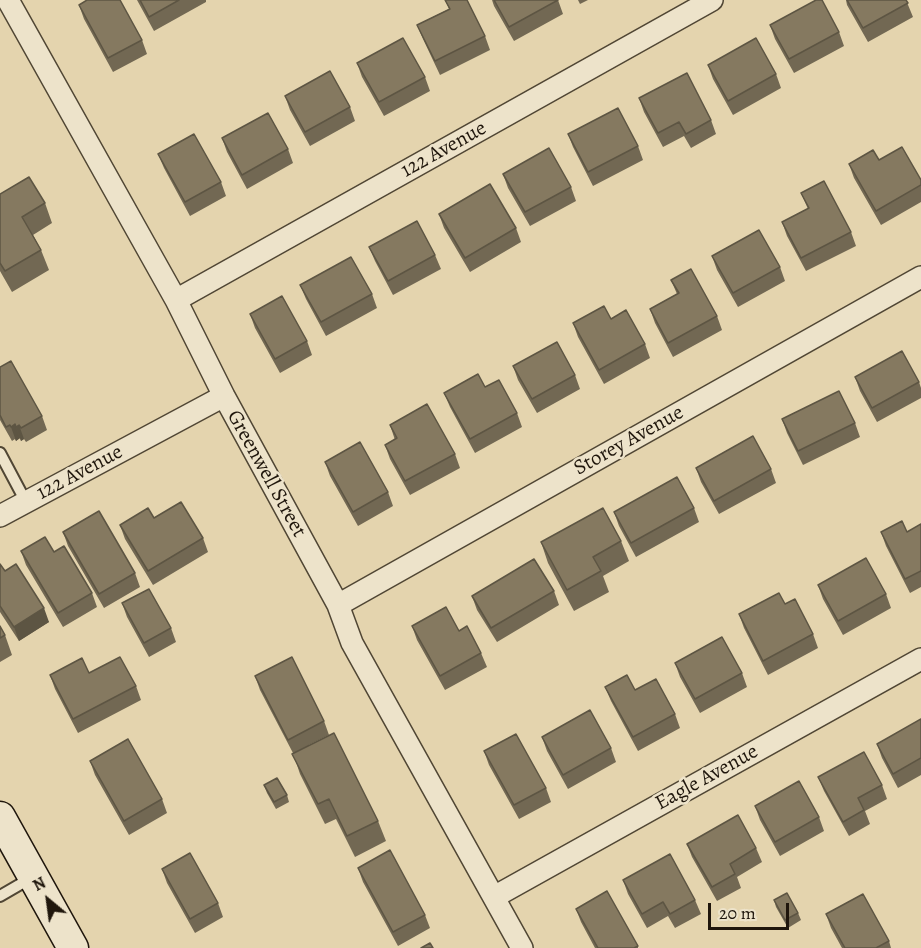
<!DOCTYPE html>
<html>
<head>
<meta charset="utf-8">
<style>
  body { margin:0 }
  #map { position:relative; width:921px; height:948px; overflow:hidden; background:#e4d4ae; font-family:Alegreya,serif }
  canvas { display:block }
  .north { position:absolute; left:18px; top:870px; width:60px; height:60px; -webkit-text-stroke:4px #ede3ca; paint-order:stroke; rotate:331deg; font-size:16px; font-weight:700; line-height:24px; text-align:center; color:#1f160c }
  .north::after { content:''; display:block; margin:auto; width:21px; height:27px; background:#1f160c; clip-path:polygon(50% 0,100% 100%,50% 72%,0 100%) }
  .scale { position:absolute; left:708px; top:903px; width:81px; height:27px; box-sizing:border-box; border:3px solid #1f160c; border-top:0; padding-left:8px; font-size:18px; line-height:21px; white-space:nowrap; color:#1f160c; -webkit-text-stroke:4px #ede3ca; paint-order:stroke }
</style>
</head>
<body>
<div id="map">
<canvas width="921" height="948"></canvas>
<div class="north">N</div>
<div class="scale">20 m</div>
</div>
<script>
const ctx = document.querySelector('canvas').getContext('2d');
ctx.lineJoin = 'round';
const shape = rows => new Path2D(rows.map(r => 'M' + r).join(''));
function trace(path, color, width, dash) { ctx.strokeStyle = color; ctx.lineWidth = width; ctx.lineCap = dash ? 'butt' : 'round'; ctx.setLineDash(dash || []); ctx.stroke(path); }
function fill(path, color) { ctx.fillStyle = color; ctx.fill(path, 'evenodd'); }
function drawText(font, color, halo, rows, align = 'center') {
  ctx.font = font + ' Alegreya,serif'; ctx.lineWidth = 5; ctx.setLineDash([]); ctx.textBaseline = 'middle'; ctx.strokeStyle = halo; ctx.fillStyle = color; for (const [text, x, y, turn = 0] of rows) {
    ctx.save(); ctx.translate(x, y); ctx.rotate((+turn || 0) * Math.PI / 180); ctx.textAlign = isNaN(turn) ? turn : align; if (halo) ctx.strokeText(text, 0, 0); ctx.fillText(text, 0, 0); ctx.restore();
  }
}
const lane = shape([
  [0,453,26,502],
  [0,896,31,878]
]);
const street = shape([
  [8,0,176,300,224,396,338,605,352,643,522,948],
  [176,300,712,0],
  [0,516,224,396],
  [338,605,921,277],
  [494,897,921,659]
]);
const secondary = shape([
  [0,817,73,948]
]);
trace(lane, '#504634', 14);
trace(street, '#504634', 24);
trace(secondary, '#1f160c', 33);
trace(lane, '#ede3ca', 10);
trace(street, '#ede3ca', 21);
trace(secondary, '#ede3ca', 30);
fill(shape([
  [137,0,206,0,206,2,154,31],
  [445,0,485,36,490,50,440,75,423,39,417,25,449,9],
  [492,0,558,0,563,14,514,41,494,6],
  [578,0,588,0,580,4],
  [846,0,906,0,913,17,868,42,847,5],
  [79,5,142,40,147,54,113,72,84,19],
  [770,25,839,32,844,46,794,73,775,39],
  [357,63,425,77,430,91,384,116,362,77],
  [708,65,776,74,781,88,733,115,713,79],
  [285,96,350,107,355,121,310,146,290,110],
  [639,98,711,120,716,134,691,148,684,136,663,147,644,112],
  [568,134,638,146,643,160,593,186,573,147],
  [222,138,288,149,293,163,247,189,227,152],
  [158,154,221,182,226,196,190,216,164,168],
  [879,160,921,180,921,202,881,225,854,178,849,164],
  [503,174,571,187,576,201,530,226,508,188],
  [801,193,851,232,856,246,806,271,787,236,782,222,808,209],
  [0,194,45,203,52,223,33,235,41,250,49,270,12,292,0,271],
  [439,214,516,228,521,242,470,272,444,228],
  [369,247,435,255,441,269,393,295,375,261],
  [712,256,780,267,785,281,738,307,717,270],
  [671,280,717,316,722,330,673,357,655,323,650,309,677,294],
  [300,285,372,294,377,308,326,336,306,299],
  [250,314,307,341,312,355,280,373,255,328],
  [573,323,645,344,650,358,604,384,578,337],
  [513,366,575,375,580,389,537,413,518,380],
  [0,367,42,416,47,430,26,442,24,439,21,441,20,438,16,441,15,439,12,441,0,420],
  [855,377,919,382,921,388,921,398,877,422,860,391],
  [444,393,517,413,522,427,475,453,450,407],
  [782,419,855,423,860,437,803,465,787,433],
  [390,425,455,454,460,468,410,495,390,459,385,445,395,440],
  [325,462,388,492,393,506,358,526,330,476],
  [696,468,771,469,776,483,719,514,701,482],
  [694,508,699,522,636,557,619,526,614,512],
  [921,524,921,587,910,593,886,546,881,532,907,532],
  [120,525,203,538,208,552,153,585,125,539],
  [63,532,135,573,140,587,104,608,68,546],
  [621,541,629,561,603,576,609,592,574,611,548,563,541,542],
  [21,551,54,552,92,593,97,607,63,627,26,565],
  [0,564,5,571,49,622,19,641,0,612],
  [818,585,886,594,891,608,843,635,823,599],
  [554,591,559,605,497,642,477,610,472,596],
  [122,603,171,628,176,642,149,657,127,617],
  [739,614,813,634,818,648,768,675,744,628],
  [0,626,5,635,12,655,0,662],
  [412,626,459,631,481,653,487,667,445,690,417,640],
  [675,663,742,673,747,687,700,713,680,677],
  [89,673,136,686,141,700,78,733,55,689,50,675],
  [255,676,324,721,329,735,309,745,378,821,386,841,355,857,336,819,325,824,300,774,293,753,260,690],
  [605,687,635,690,675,714,680,728,638,751,611,701],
  [921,719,921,775,898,788,882,758,877,744],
  [542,737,611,748,616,762,568,789,547,751],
  [484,751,546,788,551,802,519,819,489,765],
  [90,761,162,799,167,813,129,835,95,775],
  [818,777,882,785,887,799,865,811,870,824,849,836,824,791],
  [264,785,287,795,289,802,276,809,267,793],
  [755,806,819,817,824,831,780,856,760,820],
  [687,844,756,848,762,862,737,877,741,888,717,901,692,857],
  [358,868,425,915,430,928,398,946,363,882],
  [162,869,218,903,223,917,195,933,167,883],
  [623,880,695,900,701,914,675,928,668,916,647,928,628,894],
  [774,900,798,913,801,920,788,928,776,907],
  [576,909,638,946,638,948,595,948,581,922],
  [826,914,889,941,891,948,842,948,831,928]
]), '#726853');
fill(shape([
  [15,424,20,438,16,441,11,427],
  [19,425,24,439,21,441,16,427],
  [44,608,49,622,19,641,14,627]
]), '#5d5543');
const building = shape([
  [87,0,120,0,142,40,108,58,79,5,87,0],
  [140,0,179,0,149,17,140,0],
  [445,0,467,0,485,36,435,61,417,25,450,9,445,0],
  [494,0,558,0,509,27,494,0],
  [816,0,822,0,839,32,789,59,770,25,816,0],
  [847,0,906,0,908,3,863,28,847,0],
  [403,38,425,77,379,102,357,63,403,38],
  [756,38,776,74,728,101,708,65,756,38],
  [330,71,350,107,305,132,285,96,330,71],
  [687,73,711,120,686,134,679,122,658,133,639,98,687,73],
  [618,108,638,146,588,172,568,134,618,108],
  [268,113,288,149,242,175,222,138,268,113],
  [194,134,221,182,185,202,158,154,194,134],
  [902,147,921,180,921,185,876,211,849,164,873,150,879,160,902,147],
  [549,148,571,187,525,212,503,174,549,148],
  [29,177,45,203,22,217,41,250,5,271,0,263,0,194,29,177],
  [824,181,851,232,801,258,782,222,809,208,801,193,824,181],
  [490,184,516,228,465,258,439,214,490,184],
  [417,221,435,255,388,281,369,247,417,221],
  [759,230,780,267,733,293,712,256,759,230],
  [351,257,372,294,321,322,300,285,351,257],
  [691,269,717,316,668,343,650,309,679,293,671,280,691,269],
  [282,296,307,341,275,359,250,314,282,296],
  [604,306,611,319,626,310,645,344,599,370,573,323,604,306],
  [557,342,575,375,532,399,513,366,557,342],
  [902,351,919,382,872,408,855,377,902,351],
  [11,361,42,416,21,428,19,425,16,427,15,424,11,427,10,425,6,427,0,415,0,367,11,361],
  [478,374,485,387,499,380,517,413,470,439,444,393,478,374],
  [839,391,855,423,798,451,782,419,839,391],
  [427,404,455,454,405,481,385,445,397,438,390,425,427,404],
  [753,436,771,469,714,501,696,468,753,436],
  [360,442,388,492,353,512,325,462,360,442],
  [677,477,694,508,631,543,614,512,677,477],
  [181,502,203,538,148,571,120,525,148,508,154,518,181,502],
  [603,508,621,541,593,557,601,571,567,590,541,542,603,508],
  [99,511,135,573,99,594,63,532,99,511],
  [902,521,907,532,921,524,921,571,905,579,881,532,902,521],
  [45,537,54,552,64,546,92,593,58,613,21,551,45,537],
  [866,558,886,594,838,621,818,585,866,558],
  [534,559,554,591,491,628,472,596,534,559],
  [0,564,5,571,16,564,44,608,14,627,0,606,0,564],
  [149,589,171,628,144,643,122,603,149,589],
  [779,593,785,604,795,599,813,634,763,661,739,614,779,593],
  [446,607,459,631,467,626,481,653,440,676,412,626,446,607],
  [0,626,5,635,0,638,0,626],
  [722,637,742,673,695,699,675,663,722,637],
  [120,657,136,686,73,719,50,675,82,658,89,673,120,657],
  [292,657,324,721,288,740,255,676,292,657],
  [627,675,635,690,656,679,675,714,633,737,605,687,627,675],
  [590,710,611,748,563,775,542,737,590,710],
  [921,719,921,758,893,774,877,744,921,719],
  [334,733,378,821,347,836,329,799,318,804,292,754,334,733],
  [516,734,546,788,514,805,484,751,516,734],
  [128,739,162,799,124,821,90,761,128,739],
  [864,752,882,785,858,798,864,810,843,822,818,777,864,752],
  [277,778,287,795,274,802,264,785,277,778],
  [799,781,819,817,775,842,755,806,799,781],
  [738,815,756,848,730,864,735,874,712,887,687,844,738,815],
  [390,850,425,915,393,932,358,868,390,850],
  [190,853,218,903,190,919,162,869,190,853],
  [670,854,695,900,670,914,663,902,642,914,623,880,670,854],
  [607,891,638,946,634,948,598,948,576,909,607,891],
  [787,893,798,913,785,920,774,900,787,893],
  [863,894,889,941,876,948,845,948,826,914,863,894],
  [430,943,433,948,421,948,430,943]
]);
fill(building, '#857960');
trace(building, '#5d5543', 1.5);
drawText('21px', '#1f160c', '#ede3ca', [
  ["122 Avenue",444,150,-29],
  ["Storey Avenue",629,441,-29],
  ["122 Avenue",80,473,-28],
  ["Greenwell Street",266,474,61],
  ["Eagle Avenue",707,778,-29]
]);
</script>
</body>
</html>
